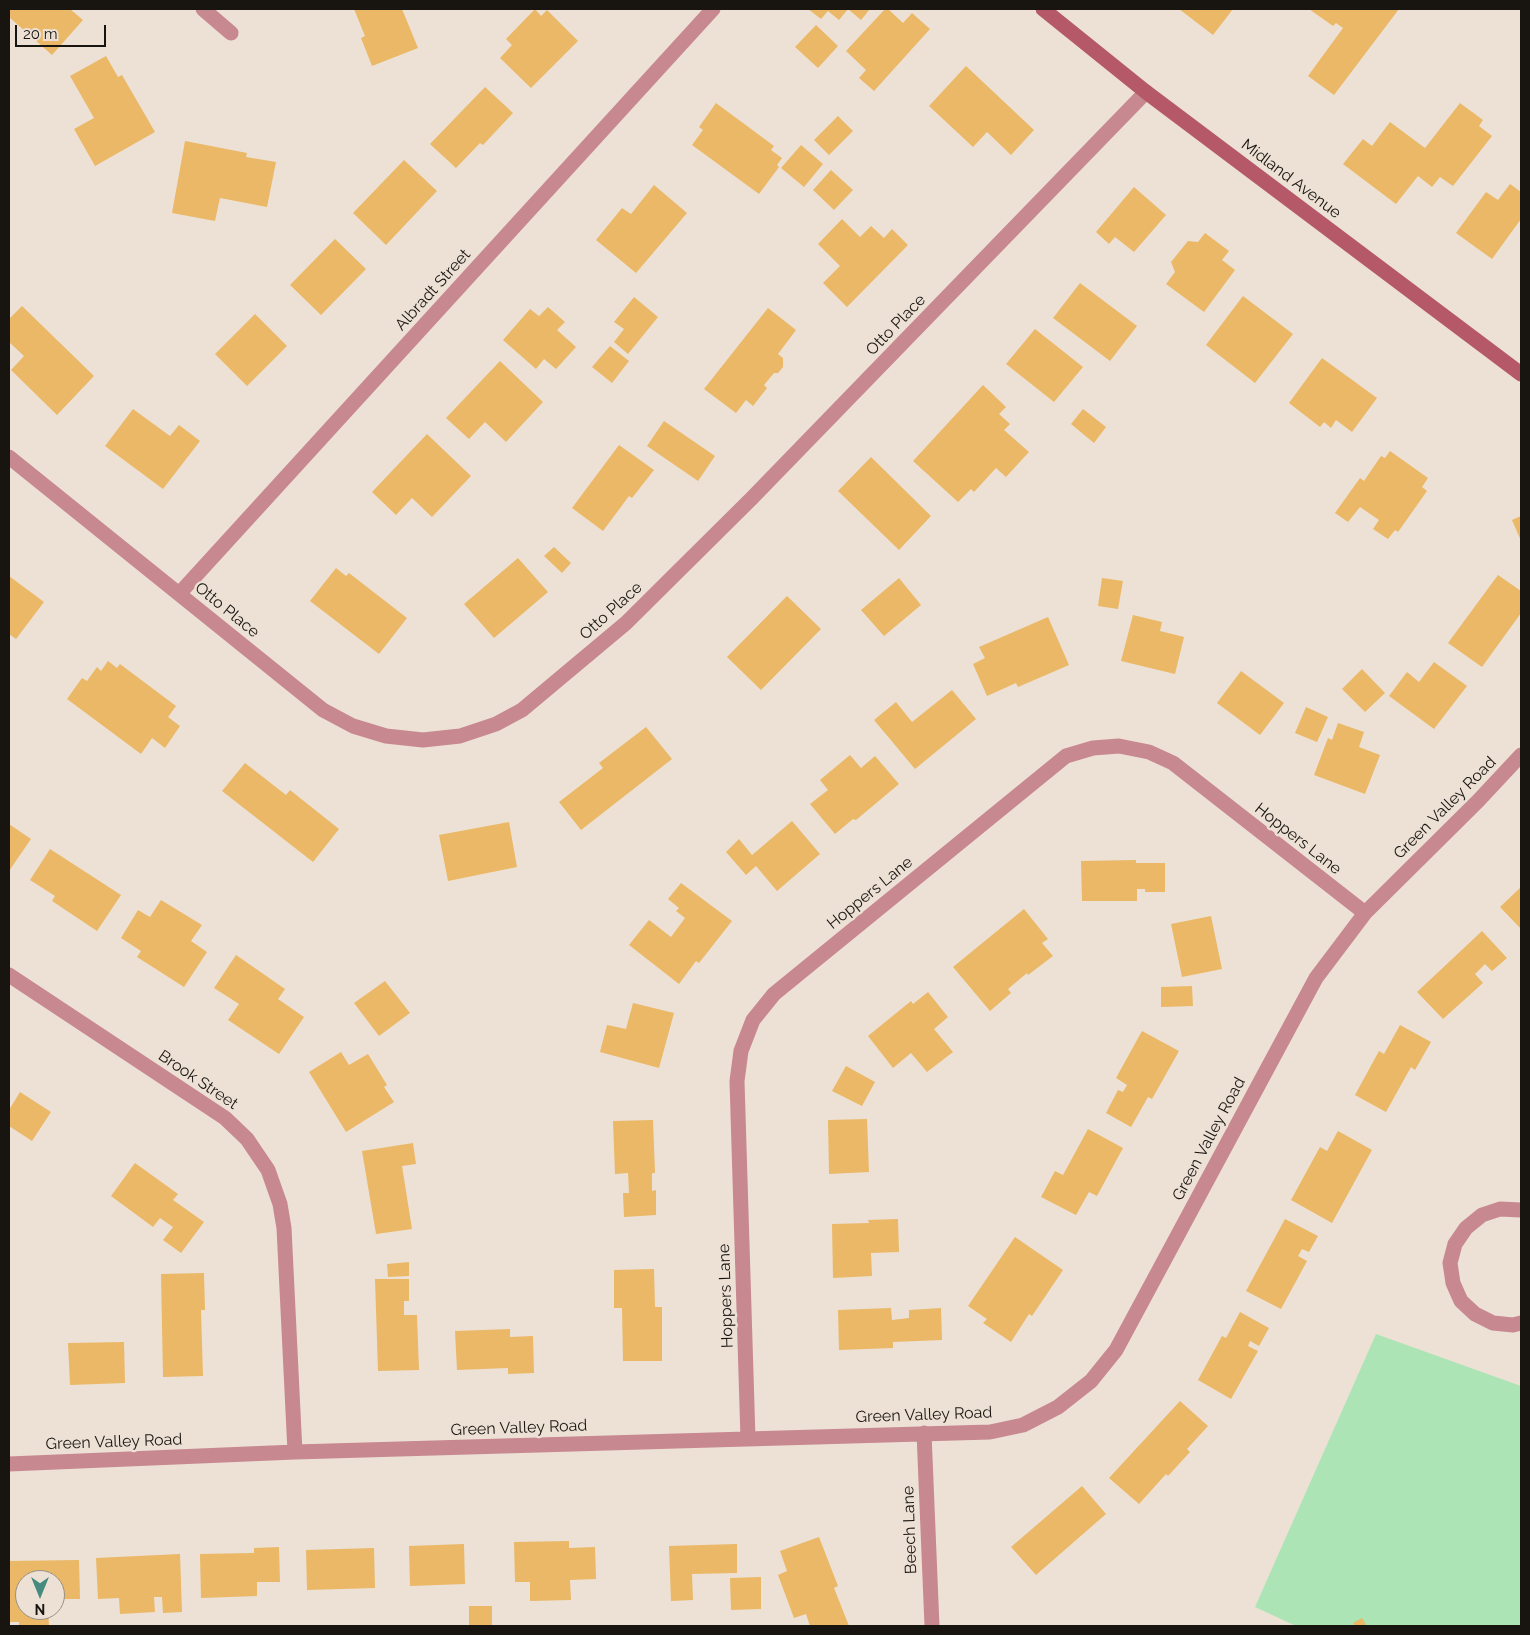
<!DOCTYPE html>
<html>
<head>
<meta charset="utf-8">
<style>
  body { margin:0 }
  #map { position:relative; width:1530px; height:1635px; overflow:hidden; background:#ede1d5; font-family:Raleway,sans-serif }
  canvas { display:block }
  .frame { position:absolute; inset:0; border:10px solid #181410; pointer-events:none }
  .north { position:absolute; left:15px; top:1570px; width:50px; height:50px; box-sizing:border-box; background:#ede1d5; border:1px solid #988f86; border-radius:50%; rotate:180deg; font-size:14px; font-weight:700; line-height:20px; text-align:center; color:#181410 }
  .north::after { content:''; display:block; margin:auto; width:18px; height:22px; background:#468b80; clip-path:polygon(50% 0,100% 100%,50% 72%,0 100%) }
  .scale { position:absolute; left:15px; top:25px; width:91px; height:22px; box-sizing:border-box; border:2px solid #181410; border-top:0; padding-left:6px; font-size:15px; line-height:18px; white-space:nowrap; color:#181410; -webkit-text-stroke:4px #ede1d5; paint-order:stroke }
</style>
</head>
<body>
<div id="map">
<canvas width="1530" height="1635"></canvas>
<div class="frame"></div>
<div class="north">N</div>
<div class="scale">20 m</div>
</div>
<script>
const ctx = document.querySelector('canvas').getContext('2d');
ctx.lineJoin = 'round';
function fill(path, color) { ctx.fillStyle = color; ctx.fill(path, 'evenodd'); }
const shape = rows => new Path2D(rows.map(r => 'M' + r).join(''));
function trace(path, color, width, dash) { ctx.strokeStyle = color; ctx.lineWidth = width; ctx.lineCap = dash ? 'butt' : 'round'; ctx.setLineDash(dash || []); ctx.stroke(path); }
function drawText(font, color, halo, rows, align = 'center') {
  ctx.font = font + ' Raleway,sans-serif'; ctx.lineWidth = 5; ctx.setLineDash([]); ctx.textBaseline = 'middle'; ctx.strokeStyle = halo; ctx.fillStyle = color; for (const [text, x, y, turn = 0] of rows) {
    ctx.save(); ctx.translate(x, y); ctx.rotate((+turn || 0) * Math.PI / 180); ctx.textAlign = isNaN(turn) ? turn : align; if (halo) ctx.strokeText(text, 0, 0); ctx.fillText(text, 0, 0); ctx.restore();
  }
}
fill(shape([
  [1376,1334,1521,1386,1521,1626,1296,1626,1255,1607]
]), '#ade4b5');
fill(shape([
  [9,9,70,9,83,20,52,55,9,17],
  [354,9,402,9,418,48,372,66,361,38,365,36],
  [535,9,541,16,547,10,578,41,531,88,500,58,512,45,506,39],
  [808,9,870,9,861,20,848,9,839,20,828,11,821,19],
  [885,9,888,9,903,23,912,13,930,29,874,91,859,78,866,70,846,51],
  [1179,9,1233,9,1213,35],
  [1309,9,1399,9,1334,95,1308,76,1343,28,1336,23,1333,26],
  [816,25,838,46,818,68,795,47],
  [106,56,118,77,122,75,155,132,95,166,74,129,94,118,70,76],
  [966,66,1034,130,1011,155,987,132,973,147,929,106],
  [485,87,513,113,483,145,480,143,456,168,430,144],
  [716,103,774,146,771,150,782,158,777,165,779,167,759,194,692,145,703,130,699,127],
  [1460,103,1483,120,1479,126,1492,136,1453,186,1440,177,1432,187,1418,176,1396,204,1343,164,1363,139,1372,146,1390,122,1425,148],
  [838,116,853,131,829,155,814,140],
  [185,141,247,153,246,157,276,162,267,207,220,198,215,221,172,213],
  [801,145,823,164,804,187,781,168],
  [404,160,437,191,386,245,353,213],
  [831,170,853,190,834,210,813,190],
  [1510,184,1521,192,1521,219,1492,259,1456,233,1486,192,1498,200],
  [654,185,687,213,636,273,596,240,622,208,631,214],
  [1134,187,1166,215,1134,252,1115,237,1109,244,1096,232],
  [842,219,860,237,871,226,884,238,892,229,908,245,847,307,823,283,840,266,818,244],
  [1205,233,1229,251,1222,260,1235,270,1204,312,1166,284,1175,272,1171,262,1188,241,1198,242],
  [335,239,366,269,321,315,290,285],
  [1080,283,1137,326,1110,361,1053,318],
  [1243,296,1293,334,1255,383,1206,345],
  [634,297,658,317,628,354,614,342,624,329,614,322],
  [22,306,94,376,57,415,11,370,24,356,9,342,9,319],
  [548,307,565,322,557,330,576,347,556,369,544,359,536,369,503,340,530,309,539,316],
  [768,308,796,330,778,354,783,358,783,367,778,373,774,373,764,385,767,388,753,406,746,400,736,413,704,389],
  [255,314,287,346,247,386,215,354],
  [1035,329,1083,367,1054,402,1006,364],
  [610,346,629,361,612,383,592,367],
  [1322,358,1377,398,1352,432,1336,420,1331,428,1324,422,1320,427,1289,403],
  [500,361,543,402,506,442,485,422,469,439,446,418],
  [983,385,1006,407,999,414,1010,424,1004,430,1029,452,1006,477,996,468,974,492,971,489,958,502,913,461],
  [133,409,170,436,179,425,200,441,163,489,105,446],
  [1083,409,1106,427,1094,443,1071,424],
  [664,421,715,456,698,481,647,446],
  [427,434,471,476,432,517,412,498,396,515,372,492],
  [619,445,654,470,632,498,629,496,603,531,572,508],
  [1390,451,1428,478,1422,487,1427,491,1398,532,1395,530,1388,539,1373,529,1379,520,1360,507,1348,522,1335,513,1360,478,1364,481,1381,456,1385,458],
  [871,457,931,516,899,550,838,491],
  [1521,516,1521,541,1512,520],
  [554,547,571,563,562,573,544,556],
  [518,558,548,592,494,638,464,604],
  [336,568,346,576,349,573,407,618,379,654,310,601],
  [1498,575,1521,591,1521,613,1482,667,1448,643],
  [9,576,44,602,16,639,9,634],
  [899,578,921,605,884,636,861,610],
  [1102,578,1123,581,1118,609,1098,606],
  [787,596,821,629,761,690,727,657],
  [1133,615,1162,622,1160,631,1184,637,1175,674,1121,661],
  [1048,617,1069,665,1018,687,1016,683,987,696,973,664,985,658,979,647],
  [108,661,117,668,120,664,176,706,168,717,180,726,165,748,152,738,141,754,67,699,82,678,87,681,97,667,101,671],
  [1434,662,1467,686,1434,729,1389,696,1407,672,1419,682],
  [1362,669,1385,693,1365,712,1342,689],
  [1241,671,1284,703,1260,735,1217,703],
  [952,690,976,719,915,769,874,720,896,702,912,722],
  [1306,707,1328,717,1317,742,1295,733],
  [1338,723,1364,732,1359,747,1380,755,1365,794,1314,775,1328,738,1332,740],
  [646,727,672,759,581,830,559,802,603,768,599,763],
  [850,755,861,768,875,756,899,784,856,820,853,819,835,834,810,804,828,790,820,780],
  [245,763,286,795,290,790,339,829,313,862,222,791],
  [792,821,820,854,777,891,756,866,746,875,726,852,739,839,752,855],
  [509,822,517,867,448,881,439,835],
  [9,824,31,839,9,871],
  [50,849,121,895,97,931,52,901,55,896,30,880],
  [1136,860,1136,863,1165,863,1165,892,1145,892,1145,889,1137,889,1137,901,1082,901,1081,861],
  [681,883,732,921,699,963,696,961,679,984,629,945,649,920,671,937,685,918,676,911,679,908,668,899],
  [1521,887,1521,929,1500,907],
  [161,900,202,925,191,941,207,952,184,987,137,957,141,951,121,938,138,910,150,917],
  [1024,909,1048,939,1042,943,1053,956,1028,975,1027,973,1008,989,1011,993,990,1011,953,967],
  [1211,916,1222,969,1182,977,1171,924],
  [1482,931,1507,958,1492,971,1485,964,1475,974,1483,983,1443,1019,1417,992],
  [236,955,285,989,278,999,304,1017,279,1054,228,1020,239,1004,214,988],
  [385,981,410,1013,379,1036,354,1003],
  [1192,986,1193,1006,1161,1007,1161,987],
  [928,992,948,1017,934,1029,953,1052,927,1072,911,1053,893,1068,868,1036,911,1001,913,1004],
  [633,1003,674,1013,659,1068,600,1052,607,1025,626,1029],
  [1400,1025,1431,1042,1415,1070,1411,1067,1386,1112,1355,1095,1379,1051,1384,1054],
  [1142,1031,1179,1051,1152,1099,1148,1097,1131,1127,1106,1113,1118,1090,1123,1092,1127,1085,1116,1078],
  [341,1052,349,1065,368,1054,387,1085,384,1087,394,1102,346,1132,309,1072],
  [846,1066,875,1082,862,1106,832,1091],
  [20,1092,51,1112,32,1141,9,1126,9,1110],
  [867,1119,869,1172,829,1174,828,1120],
  [653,1120,655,1173,652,1173,652,1191,656,1190,656,1215,624,1217,623,1193,629,1193,628,1173,615,1174,613,1121],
  [1088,1129,1123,1148,1097,1196,1089,1192,1076,1215,1041,1197,1055,1171,1063,1175],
  [1338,1131,1372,1150,1332,1223,1291,1200,1320,1147,1327,1151],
  [413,1143,416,1164,402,1166,412,1229,376,1234,362,1151],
  [135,1163,178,1194,173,1200,204,1222,181,1253,163,1240,173,1227,160,1218,153,1227,111,1196],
  [898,1219,899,1252,871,1253,872,1276,833,1278,832,1224,869,1223,868,1220],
  [1285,1219,1318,1236,1309,1252,1302,1249,1298,1256,1307,1261,1281,1309,1246,1291],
  [1015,1237,1063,1270,1032,1316,1029,1314,1011,1342,983,1323,987,1319,968,1306],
  [409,1262,409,1276,388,1277,387,1264],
  [654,1269,655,1307,662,1307,662,1361,623,1361,622,1308,614,1308,614,1270],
  [204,1273,205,1310,201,1310,203,1376,163,1377,161,1274],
  [375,1279,409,1279,409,1301,404,1301,404,1315,417,1315,419,1370,378,1371],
  [891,1308,892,1320,909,1318,909,1310,941,1308,942,1340,893,1342,893,1348,839,1350,838,1310],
  [1240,1312,1269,1328,1259,1346,1250,1341,1248,1346,1258,1351,1231,1399,1198,1380,1222,1336,1226,1338],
  [510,1329,510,1337,533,1336,534,1373,508,1374,508,1368,457,1370,455,1331],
  [124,1342,125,1383,70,1385,68,1343],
  [1180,1401,1208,1426,1187,1449,1190,1452,1168,1476,1166,1474,1139,1504,1109,1478],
  [1082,1486,1106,1514,1036,1575,1011,1547],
  [819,1537,838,1586,834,1588,849,1626,810,1626,806,1614,794,1618,778,1575,787,1571,780,1551],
  [569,1541,569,1548,595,1547,596,1579,570,1580,571,1600,530,1601,530,1582,515,1582,514,1542],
  [464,1544,465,1584,410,1586,409,1546],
  [737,1544,737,1573,692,1574,693,1600,671,1601,669,1546],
  [279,1547,280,1582,257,1582,257,1596,201,1598,200,1554,254,1553,254,1548],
  [374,1548,375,1588,307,1590,306,1550],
  [180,1554,182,1612,163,1613,162,1597,154,1597,155,1612,120,1614,119,1598,98,1599,96,1558],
  [79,1560,80,1599,55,1599,55,1580,25,1580,25,1610,48,1610,49,1626,19,1626,19,1622,9,1622,9,1561],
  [761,1577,761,1609,731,1610,730,1578],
  [469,1606,492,1606,492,1626,469,1626],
  [1362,1618,1367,1626,1355,1626,1353,1623]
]), '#eab866');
trace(shape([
  [1521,1210,1500,1209,1482,1215,1466,1228,1455,1244,1450,1263,1453,1283,1461,1301,1475,1314,1493,1323,1513,1325,1521,1323]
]), '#c88890', 15);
trace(shape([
  [203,9,231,33],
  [9,457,323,710,353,726,386,736,423,740,460,736,496,724,522,710,626,623,752,498,1146,92],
  [179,594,713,9],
  [9,975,225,1118,247,1139,268,1170,280,1204,284,1228,295,1452],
  [924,1433,932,1626],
  [748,1439,737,1081,741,1051,753,1020,774,994,1066,756,1093,748,1119,746,1149,752,1173,763,1365,913],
  [9,1464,295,1452,990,1432,1023,1425,1058,1407,1091,1381,1116,1350,1316,978,1365,913,1478,801,1521,755]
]), '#c88890', 15);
trace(shape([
  [1043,9,1146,92,1521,374]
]), '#b55968', 15);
drawText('16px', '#181410', '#ede1d5', [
  ["Midland Avenue",1291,179,37],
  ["Albradt Street",433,290,-48],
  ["Otto Place",896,325,-46],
  ["Otto Place",227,610,39],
  ["Otto Place",611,611,-42],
  ["Green Valley Road",1445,808,-45],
  ["Hoppers Lane",1298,839,38],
  ["Hoppers Lane",870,893,-39],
  ["Brook Street",198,1080,34],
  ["Green Valley Road",1209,1139,-62],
  ["Hoppers Lane",726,1296,-92],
  ["Green Valley Road",924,1415,-2],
  ["Green Valley Road",519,1428,-2],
  ["Green Valley Road",114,1442,-2],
  ["Beech Lane",910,1530,-92]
]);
</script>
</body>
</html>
